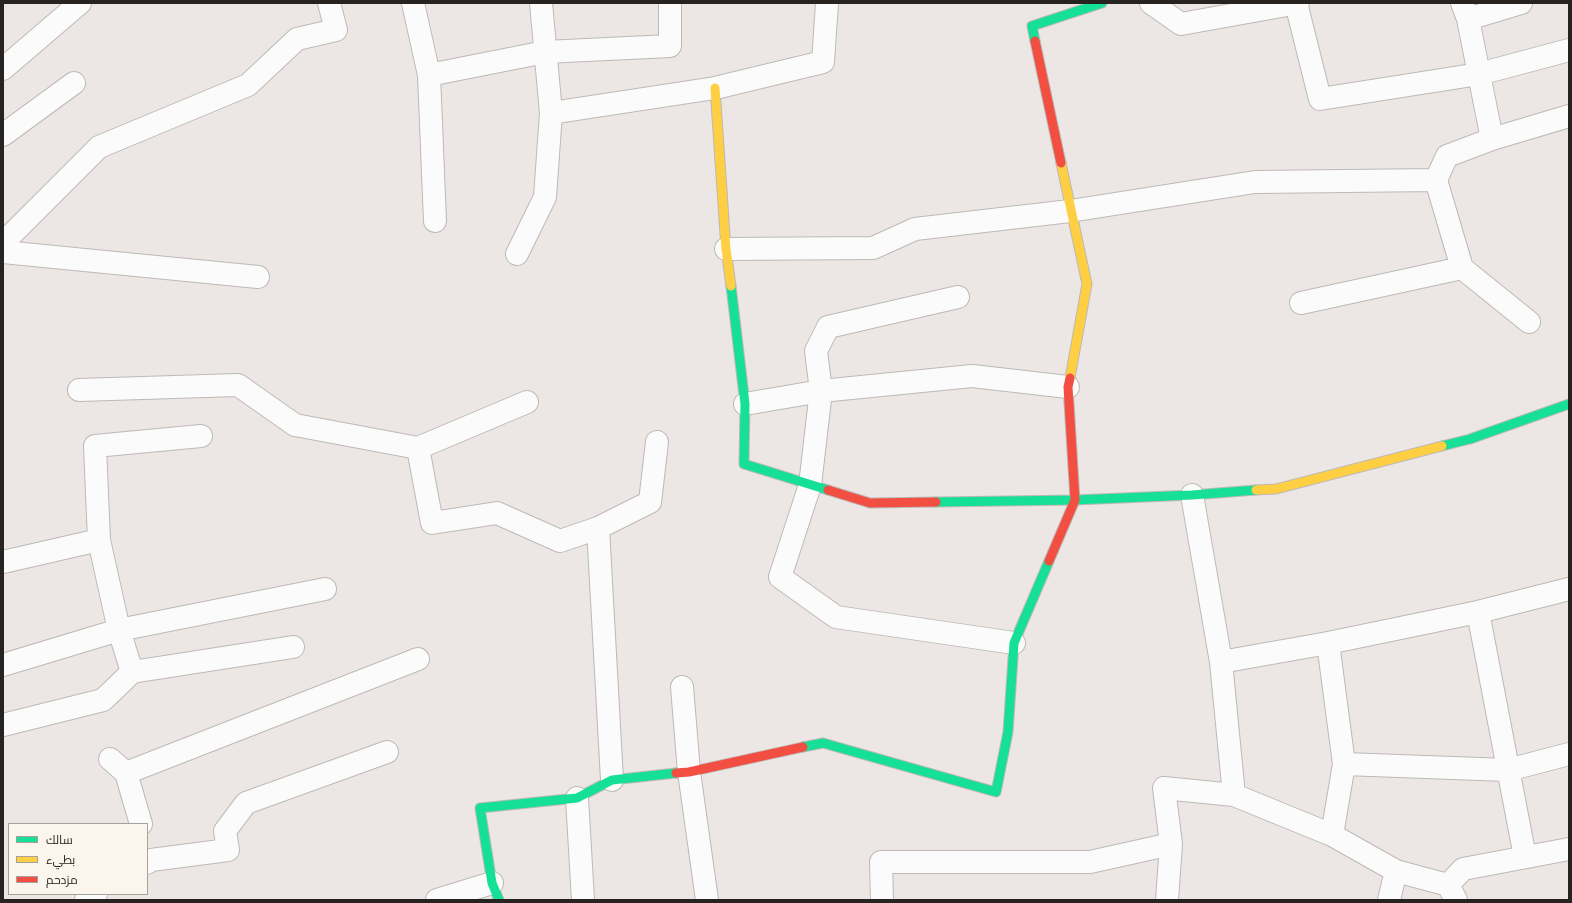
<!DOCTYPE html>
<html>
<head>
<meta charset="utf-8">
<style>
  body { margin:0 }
  #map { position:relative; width:1572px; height:903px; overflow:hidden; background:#ece7e4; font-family:Barlow,Cairo,sans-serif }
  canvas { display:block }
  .frame { position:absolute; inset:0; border:4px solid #262321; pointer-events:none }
  .legend { position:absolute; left:8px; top:823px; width:140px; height:72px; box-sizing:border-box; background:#fcf5ed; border:1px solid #a6a19b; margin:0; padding:5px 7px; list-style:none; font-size:12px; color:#262321 }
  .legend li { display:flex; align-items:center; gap:8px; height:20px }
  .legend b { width:20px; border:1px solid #a6a19b }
</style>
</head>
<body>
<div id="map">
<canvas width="1572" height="903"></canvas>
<div class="frame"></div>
<ul class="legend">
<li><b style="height:5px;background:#16e098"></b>سالك</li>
<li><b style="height:5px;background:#ffcf43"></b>بطيء</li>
<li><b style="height:5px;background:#f24e42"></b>مزدحم</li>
</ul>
</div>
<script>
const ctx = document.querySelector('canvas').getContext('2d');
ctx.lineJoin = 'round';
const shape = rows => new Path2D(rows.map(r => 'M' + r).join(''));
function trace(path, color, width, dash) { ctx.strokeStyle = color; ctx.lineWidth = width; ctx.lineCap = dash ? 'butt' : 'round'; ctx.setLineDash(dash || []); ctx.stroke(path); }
const street = shape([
  [413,3,429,75,435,221],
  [1151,3,1181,24,1298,3],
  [1296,3,1320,99,1479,74,1569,50],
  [1462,3,1468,19,1492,139],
  [1468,19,1521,3],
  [3,69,80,3],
  [429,75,545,52,670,46,670,3],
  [551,113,715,88,823,62,827,3],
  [3,135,74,83],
  [3,243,99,147,248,85,297,39,336,30,329,3],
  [726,249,873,248,915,229,1070,211,1255,182,1436,180],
  [3,252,258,277],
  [517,254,545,197,551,113,541,3],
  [958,297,828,327,816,351,821,391,810,485,780,577,836,617,1014,643],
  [1301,303,1462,268],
  [1529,322,1462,268,1436,180,1447,156,1492,139,1569,116],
  [79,390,238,385,295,425,418,448,527,402],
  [745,404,821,391,972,376,1068,387],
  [418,448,432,523,497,513,560,541,598,528,650,502,657,442],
  [1192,495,1221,662,1234,795],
  [598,528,612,780],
  [3,562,99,540],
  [1478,612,1525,857],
  [1328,643,1344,764,1332,835],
  [1221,662,1328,643,1478,612,1569,589],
  [3,665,119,630,325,589],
  [132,672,119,630,99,540,95,446,201,436],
  [682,687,689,772,707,900],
  [3,725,103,700,132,672,293,647],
  [110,759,126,773,141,824],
  [1344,764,1508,770,1569,754],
  [126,773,418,659],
  [577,798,583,900],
  [147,863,151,860,228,850,225,831,246,803,387,752],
  [1448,885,1463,869,1569,849],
  [86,900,96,894],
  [437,900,492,883],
  [882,900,881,862,1090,862,1171,844],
  [1167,900,1171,844,1164,788,1234,795,1332,835,1396,871,1448,885,1456,900],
  [1389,900,1396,871]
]);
const fast = shape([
  [1035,41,1032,26,1102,3],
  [731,286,745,404,744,464,828,490],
  [1442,446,1470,439,1569,404],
  [936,502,1075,500,1192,495,1256,490],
  [803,747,823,743,996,792,1008,732,1014,643,1049,561],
  [499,900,492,883,480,808,577,798,612,780,676,773]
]);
const slow = shape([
  [715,88,726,249,731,286],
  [1061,163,1087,284,1070,378],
  [1256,490,1276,489,1442,446]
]);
const jam = shape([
  [1035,41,1061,163],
  [828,490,870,503,936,502],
  [1049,561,1075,500,1068,387,1070,378],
  [676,773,689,772,803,747]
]);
trace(street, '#bdb9b7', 24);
trace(fast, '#bdb9b7', 11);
trace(slow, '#bdb9b7', 11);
trace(jam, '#bdb9b7', 11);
trace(street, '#fcfbfb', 22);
trace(fast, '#16e098', 9);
trace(slow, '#ffcf43', 9);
trace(jam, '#f24e42', 9);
</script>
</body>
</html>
